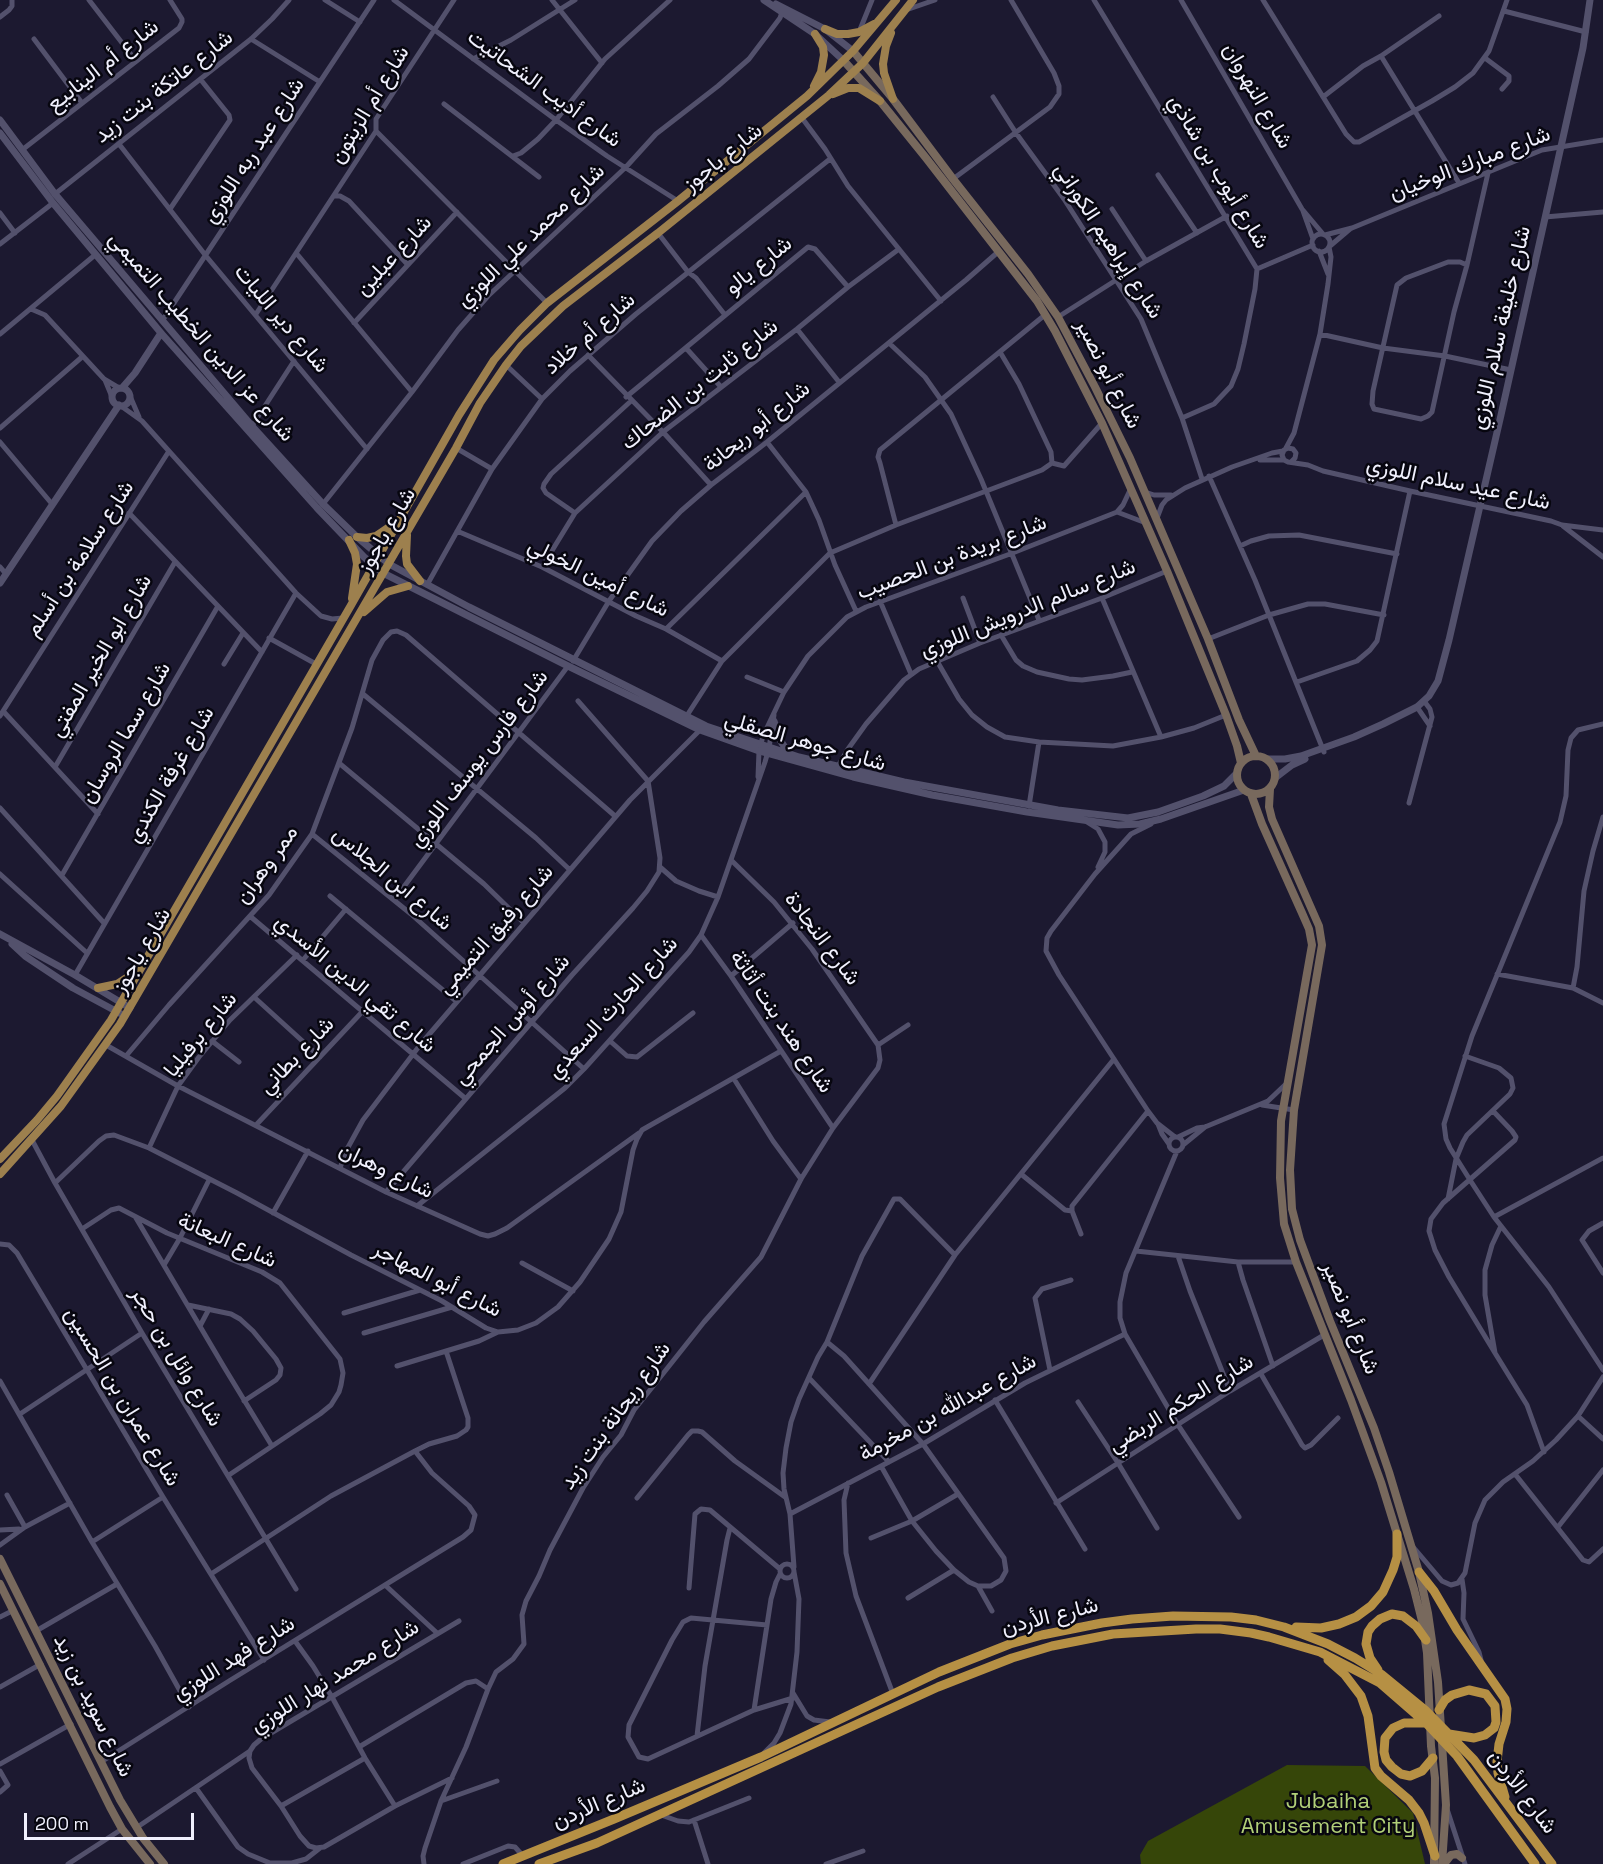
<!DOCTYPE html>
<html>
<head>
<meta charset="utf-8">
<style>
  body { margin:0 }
  #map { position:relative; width:1603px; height:1864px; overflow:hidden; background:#1c1930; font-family:"Space Grotesk",sans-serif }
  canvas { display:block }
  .scale { position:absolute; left:24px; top:1813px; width:170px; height:27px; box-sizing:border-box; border:3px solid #f0f0fd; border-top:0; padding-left:8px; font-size:18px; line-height:21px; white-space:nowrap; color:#f0f0fd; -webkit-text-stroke:4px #07060f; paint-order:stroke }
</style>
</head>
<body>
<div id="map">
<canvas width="1603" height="1864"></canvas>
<div class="scale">200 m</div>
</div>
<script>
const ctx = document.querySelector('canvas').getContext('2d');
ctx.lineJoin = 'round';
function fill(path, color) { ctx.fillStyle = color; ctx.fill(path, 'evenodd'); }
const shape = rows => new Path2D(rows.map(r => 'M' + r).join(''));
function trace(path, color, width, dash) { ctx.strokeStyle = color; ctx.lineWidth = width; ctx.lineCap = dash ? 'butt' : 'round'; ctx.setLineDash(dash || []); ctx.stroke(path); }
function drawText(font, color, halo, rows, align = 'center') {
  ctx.font = font + ' "Space Grotesk",Vazirmatn,sans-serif'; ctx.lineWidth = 5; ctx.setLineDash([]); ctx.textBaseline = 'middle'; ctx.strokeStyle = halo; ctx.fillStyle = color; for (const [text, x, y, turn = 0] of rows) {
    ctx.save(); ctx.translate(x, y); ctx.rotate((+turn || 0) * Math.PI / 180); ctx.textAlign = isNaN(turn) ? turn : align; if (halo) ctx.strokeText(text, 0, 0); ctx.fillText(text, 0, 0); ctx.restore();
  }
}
fill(shape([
  [1287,1765,1365,1766,1413,1813,1425,1864,1141,1864,1140,1855,1148,1841]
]), '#364609');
trace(shape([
  [89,0,136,61],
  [325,0,360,22],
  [394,0,556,120,607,156,678,201],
  [552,0,602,63],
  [1094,0,1257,269,1255,289,1244,344,1238,369,1231,386,1214,404,1182,418],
  [1181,0,1302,209,1323,234],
  [1263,0,1346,134,1354,142,1359,142,1432,101,1455,87,1473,73,1489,51,1507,0],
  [906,10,935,0],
  [1504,11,1586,32],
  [1439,16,1381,56,1459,183],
  [0,17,9,10,12,6,12,0],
  [859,32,872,0],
  [34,39,82,103],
  [251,39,320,82],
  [1485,58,1509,76,1509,81,1502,89],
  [473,59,511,40,575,0],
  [993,97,1016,133,1064,199,1141,319,1182,418,1202,479],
  [1323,97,1363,66,1381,56],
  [444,104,539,177],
  [802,118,825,149,848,186,941,301],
  [376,131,547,303],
  [119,144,206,256,367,449],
  [22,150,179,28,182,22,182,19,170,0],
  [513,156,521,153,538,139,556,120,605,59,670,0],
  [1158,175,1197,233],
  [953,179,1050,107,1059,94,1059,86,1054,73,1011,0],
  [55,194,251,39,272,19,289,0],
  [334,196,340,196,349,201,408,265],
  [170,209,230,120,229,115,201,80],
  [1112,209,1146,261],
  [1303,211,1313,239],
  [0,213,15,233],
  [1545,217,1603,212],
  [658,233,688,272,696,278,725,315],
  '1312 243a9 9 0 1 1 18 0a9 9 0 1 1-18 0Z',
  [1325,235,1352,228,1542,150,1603,140],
  [0,244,53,203],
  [1330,246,1350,229],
  [1319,251,1328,274],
  [297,254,412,392],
  [1467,265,1460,262,1448,262,1406,278,1397,285,1373,391,1372,404,1374,409,1421,419,1428,416,1432,412,1454,312,1467,265,1488,173],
  [1257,269,1313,245],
  [31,309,45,315,104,379,119,388],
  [256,314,376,131,376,119,454,0],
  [1058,317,1146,261,1227,216],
  [162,321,374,0],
  [354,323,457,212],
  [797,329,839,382],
  [0,334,95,255],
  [1320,334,1383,348,1445,356,1511,370],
  [889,343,925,377,951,414,981,479,1039,620],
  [686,348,721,387],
  [588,355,663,432,711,485],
  [506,365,542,399],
  [105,380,112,397],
  [130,396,139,417],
  [626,397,808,247,815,249,848,287],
  [121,406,142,421,296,593,321,616,332,619,343,618],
  [252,426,294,361],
  [0,428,82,357],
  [0,442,52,504],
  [767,442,806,492,819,520,835,565,856,611],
  [456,448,492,469],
  [1286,448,1294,433,1320,334,1328,284,1331,257,1329,247],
  [1260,460,1284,460],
  [1291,462,1295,458,1296,453,1293,449,1288,448,1284,450,1282,455,1284,460,1288,462,1308,465,1323,471,1410,491,1551,521,1562,525,1603,530],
  [1052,463,1064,466,1102,423],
  [1209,476,1255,580,1324,752],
  [1145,492,1154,495,1171,495],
  [323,504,412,392,458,330,488,296,626,167,656,134,718,86,749,59,780,18,782,12],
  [1117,512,1146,523],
  [129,513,262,652],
  [575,513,546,493,543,488,544,484,551,474,631,401],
  [1157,518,1162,505,1166,500,1185,488,1232,467,1272,453,1283,451],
  [896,525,880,463,878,457,880,450,1046,314],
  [1563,526,1603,557],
  [457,531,542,567,636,616,666,629,722,661],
  [1240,546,1251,541,1269,536,1299,535,1397,554],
  [0,567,6,574],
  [542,567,575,513,663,432,797,329,848,287,899,249],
  [427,585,492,469,542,399,570,371,636,314,830,159],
  [963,598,980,643],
  [1102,598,1161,737],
  [880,601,911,674],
  [666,629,806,492],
  [1001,635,1016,660,1023,666,1037,672,1069,679,1082,680,1113,676,1132,672],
  [269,638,316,664],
  [1208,639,1269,615,1308,604,1325,604,1384,615],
  [573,661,609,601,652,541,681,511,711,485,767,442,966,280,998,252],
  [937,661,959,699,972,715,987,727,1005,737,1039,742,1113,746,1161,737,1194,728,1226,715],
  [224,664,243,633],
  [747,677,784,692],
  [1297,682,1357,661,1370,650,1377,641,1410,491],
  [363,694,536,838,570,870],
  [1417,707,1430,726],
  [3,711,98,814],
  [0,716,169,451],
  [686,717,722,661,830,553,896,525,1042,470,1052,463,1051,452,1019,384,1000,352],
  [1603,724,1578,730,1571,738,1568,750,1566,796,1560,822,1472,1036,1444,1124,1446,1139,1450,1148,1470,1180,1494,1217,1549,1287,1603,1370],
  [339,763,484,884,524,923],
  [838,766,848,749,866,724,904,680,919,669,980,643,1102,598,1167,571],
  [55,767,175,562],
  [758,777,759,751,763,736,784,692,808,656,847,617,866,607,1010,554,1117,512,1123,505,1131,488],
  [1409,803,1432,717,1430,709,1424,701],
  [1029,806,1039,742],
  [0,808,104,923],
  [1603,817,1593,851,1584,891,1577,967,1573,988,1603,1003],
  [1087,822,1098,829,1105,842,1105,852,1098,867],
  [1151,824,1131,834,1095,874,1051,931,1047,938,1046,951,1059,975,1148,1111,1157,1123,1175,1137],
  [312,834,411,914,584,1069],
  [660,867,676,881,699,891,718,897],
  [0,874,87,953],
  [62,875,218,606],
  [330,896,456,1001],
  [394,900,568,666],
  [251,917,466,1099],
  [701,935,731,976,833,1128],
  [303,960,346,909],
  [1497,974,1573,988],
  [75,975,296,593],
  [731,976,793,923],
  [254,997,320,1057],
  [212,1041,239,1062],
  [610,1041,627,1056,637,1057,693,1013],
  [106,1045,178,1086,386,1192,480,1234,488,1236,495,1234,507,1228,639,1133],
  [878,1045,908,1025],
  [126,1056,169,1005,269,895,312,834,352,728,372,660,383,640,391,632,397,631,406,635,615,816],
  [734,1079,773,1141,801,1179],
  [1262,1105,1294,1110],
  [1493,1111,1512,1131,1516,1137,1515,1140,1443,1203,1431,1219,1429,1231,1435,1250,1449,1277,1495,1353],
  [257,1124,362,1012],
  [1158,1124,1162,1134,1169,1144],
  [1178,1137,1197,1128,1205,1127,1268,1101,1287,1083],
  '1169 1144a7 7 0 1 1 14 0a7 7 0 1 1-14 0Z',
  [32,1140,55,1183,142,1333,296,1589],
  [1183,1145,1205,1127],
  [149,1148,178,1086,199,1057,230,1020,297,955],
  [1177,1151,1126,1273,1120,1302,1120,1318,1125,1334,1178,1425,1239,1517],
  [340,1168,346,1151,363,1120,420,1045,630,800,700,730],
  [1021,1174,1065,1210,1072,1211],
  [55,1183,99,1141,106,1136,114,1135,149,1148,237,1193,351,1255,442,1301,486,1328,498,1332,518,1330,536,1323,558,1307,580,1282,609,1239,621,1212,633,1150,637,1139,642,1130,781,1051],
  [386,1192,572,975,633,908,647,891,659,872,660,858,648,781,578,701],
  [1448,1199,1456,1159,1463,1142,1467,1135,1510,1094,1513,1088,1511,1078,1499,1068,1465,1056],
  [417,1206,565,1088,584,1069,689,952,701,935,718,897,765,762,769,748,774,715],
  [273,1213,308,1151],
  [1494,1217,1603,1158],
  [136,1218,224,1367,272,1446],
  [1603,1223,1589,1231,1582,1240,1603,1273],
  [1501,1226,1492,1245,1485,1270,1485,1295,1495,1353,1527,1405,1544,1452],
  [82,1229,111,1210,119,1208,167,1233,262,1272,280,1283,340,1359,343,1373,341,1385,339,1392,331,1405,320,1414,229,1475],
  [1081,1234,1072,1211,1072,1206,1148,1111],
  [0,1244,9,1245,17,1253,163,1497,264,1660],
  [1136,1251,1238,1262,1296,1262],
  [1178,1256,1190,1291,1230,1391],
  [1238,1262,1243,1280,1273,1366],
  [522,1263,573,1291],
  [164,1265,180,1238,209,1180],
  [188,1305,231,1314,240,1319,253,1331,276,1359,281,1368,280,1375,276,1380,244,1401],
  [344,1313,420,1290],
  [200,1326,209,1309],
  [364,1333,452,1307],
  [827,1342,862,1256,894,1199,900,1199,955,1255],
  [397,1366,479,1341,498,1332],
  [1050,1370,1035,1298,1042,1289,1071,1280],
  [1261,1374,1302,1445,1305,1448,1311,1445,1338,1418],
  [809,1378,889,1462],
  [0,1381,92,1542,155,1646,189,1707],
  [869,1384,955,1255,1114,1059],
  [995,1400,1085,1549],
  [1078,1402,1118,1463,1157,1528],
  [20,1414,142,1333],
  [1578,1416,1603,1439],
  [1515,1474,1583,1560,1589,1562,1603,1549],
  [848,1483,844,1500,846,1553,856,1596,893,1694],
  [7,1495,25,1527],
  [637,1498,688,1435,692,1431,698,1431,702,1432,735,1461,785,1497],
  [1056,1503,1230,1391,1324,1335],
  [790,1514,923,1444,1025,1383,1125,1334],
  [1558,1527,1603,1470],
  [0,1530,19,1529],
  [871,1538,912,1521,958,1494],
  [92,1542,163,1497],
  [0,1545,25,1527,70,1503],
  [1414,1548,1442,1581,1451,1585,1458,1583,1465,1573,1475,1523,1485,1500,1503,1482,1533,1461,1556,1440,1578,1416,1603,1377],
  '780 1571a7 7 0 1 1 14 0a7 7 0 1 1-14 0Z',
  [794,1567,790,1514,784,1489,783,1473,786,1448,791,1422,799,1399,818,1357,827,1342,844,1356,923,1444,1004,1558,1006,1571,1001,1580,991,1586,978,1586,969,1582,954,1570,936,1551,912,1521,881,1466],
  [211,1574,331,1496,415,1451,429,1444,457,1436,466,1430,468,1427,468,1418,446,1351],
  [1462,1579,1464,1593,1463,1619,1479,1652,1481,1660],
  [385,1585,437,1633],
  [978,1586,992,1611],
  [689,1588,695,1514,701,1509,710,1510,780,1569],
  [908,1598,954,1570],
  [0,1617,14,1610],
  [767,1625,691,1618,683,1622,672,1640,629,1725,628,1737,639,1757,648,1759,754,1710,771,1599,776,1582,780,1574],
  [36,1631,117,1584],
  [295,1641,313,1666,332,1697,365,1758,395,1806],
  [0,1687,41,1664],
  [793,1693,807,1716,814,1720,830,1722],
  [754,1710,793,1698],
  [697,1736,705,1666,727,1540,730,1528],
  [359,1747,466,1683,476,1681,488,1689],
  [764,1753,774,1743,780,1733,791,1704,797,1652,799,1599,794,1572],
  [101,1762,229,1681,463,1537,471,1530,475,1515,469,1506,432,1473,415,1451],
  [0,1764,71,1724],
  [0,1771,8,1785,0,1792],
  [452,1778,395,1806,324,1847,316,1848,309,1846,300,1836,281,1806,252,1768,249,1758,250,1751,254,1745,261,1739,459,1621],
  [196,1788,238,1847,248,1854,270,1863,292,1863,306,1859,320,1848],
  [441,1801,497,1781],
  [281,1806,365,1758],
  [1447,1809,1465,1864],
  [661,1815,678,1821,689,1822,749,1798],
  [694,1820,708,1864],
  [136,1828,250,1751],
  [68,1864,122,1829],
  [424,1864,423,1856,425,1848,441,1801,466,1747,488,1689,496,1672,513,1659,524,1644,522,1615,526,1601,539,1576,550,1550,583,1488,603,1457,621,1435,634,1410,654,1385,704,1322,761,1257,801,1179,833,1128,878,1068,880,1060,878,1045,812,949,774,902,731,860],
  [463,1864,508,1846,515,1847,523,1856],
  [826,1864,863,1851]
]), '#53516c', 5);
trace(shape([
  [764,0,815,34,844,61],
  [776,4,825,29,853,51],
  [0,120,55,194,252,426,323,504,357,537,389,564,469,607,706,726,799,757,904,782,1058,810,1128,818,1158,812,1203,796,1224,786,1237,773],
  [0,133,53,203,161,333,317,508,364,557,383,573,568,666,700,730,759,751,853,777,932,795,1027,812,1118,825,1140,824,1161,819,1244,790],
  [122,388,135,373,161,333],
  '112 397a9 9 0 1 1 18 0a9 9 0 1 1-18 0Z',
  [0,583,119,405],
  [774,721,780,740,788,752],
  [1266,759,1285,759,1301,756,1354,737,1383,724,1417,707,1429,696,1438,681,1449,640,1501,415,1583,48,1590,0],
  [1275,778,1292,765,1305,759],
  [0,934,75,975,130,1008],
  [12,944,25,956,73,988,125,1016]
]), '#53516c', 7);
trace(shape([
  [853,51,893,99,953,179,1028,274,1058,317,1095,387,1130,458,1208,639,1239,720,1256,756],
  [844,61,880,101,926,158,1037,301,1055,331,1102,423,1167,571,1226,715,1237,746,1241,763],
  '1237 775a19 19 0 1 1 38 0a19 19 0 1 1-38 0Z',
  [1270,789,1269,807,1272,819,1319,926,1322,945,1294,1110,1290,1170,1292,1209,1300,1240,1330,1321,1374,1428,1389,1472,1419,1572,1428,1613,1438,1682,1446,1805,1442,1864],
  [1251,794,1262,824,1302,913,1309,929,1312,945,1281,1121,1280,1178,1284,1224,1296,1262,1351,1400,1381,1482,1414,1589,1422,1621,1427,1653,1431,1746,1435,1778,1434,1864],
  [0,1559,120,1800,143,1838,164,1864],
  [0,1584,110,1807,122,1829,150,1864],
  [1444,1864,1451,1855,1457,1854,1462,1858]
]), '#78695d', 8);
trace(shape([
  [825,29,837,34,848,34,859,32,874,24],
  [891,33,886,46,883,64,884,73,893,99],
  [814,86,821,72,824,55,823,47,815,34],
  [833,94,848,88,859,88,880,101],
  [407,535,406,556,407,564,420,581],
  [357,537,367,538,376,536,395,523],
  [349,540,355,553,357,564,352,598],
  [364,612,387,592,408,586],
  [98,988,117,984,137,971],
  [0,1159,37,1120,57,1096,111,1020,350,607,459,415,494,360,520,330,547,303,678,201,807,96,853,51,896,0],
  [0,1174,61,1106,120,1024,456,448,480,403,506,365,521,346,563,306,658,233,829,95,863,63,913,0]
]), '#9d804e', 8);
trace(shape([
  [1419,1572,1434,1591,1457,1630,1505,1699,1507,1709,1506,1722,1499,1744,1497,1762,1498,1773,1505,1797],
  [1296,1627,1321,1628,1339,1624,1356,1617,1371,1606,1383,1592,1393,1570,1397,1557,1397,1534],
  [1328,1660,1345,1675,1361,1696,1368,1716,1375,1768,1381,1776,1409,1800,1419,1813,1424,1823,1435,1856],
  [1378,1670,1370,1658,1366,1644,1368,1632,1372,1626,1380,1619,1392,1614,1403,1616,1416,1626,1426,1640],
  [1439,1710,1445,1700,1452,1695,1469,1690,1486,1694,1495,1706,1496,1722,1494,1728,1485,1735,1474,1738,1449,1734],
  [1426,1723,1404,1723,1393,1728,1385,1738,1384,1752,1386,1760,1392,1767,1401,1774,1410,1776,1422,1771,1433,1758],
  [503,1864,614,1819,761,1757,939,1672,1010,1644,1042,1635,1102,1623,1132,1619,1173,1616,1231,1617,1256,1620,1284,1627,1328,1644,1355,1658,1381,1674,1425,1710,1474,1760,1552,1864],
  [539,1864,597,1843,938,1687,1012,1658,1052,1646,1113,1634,1196,1629,1220,1629,1251,1633,1269,1637,1320,1652,1380,1683,1426,1723,1457,1756,1535,1864]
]), '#b69044', 9);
drawText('22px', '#f0f0fd', '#07060f', [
  ["شارع أم الينابيع",103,66,-38],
  ["شارع عاتكة بنت زيد",164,87,-38],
  ["شارع أديب الشحاتيت",544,89,36],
  ["شارع النهروان",1257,96,60],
  ["شارع أم الزيتون",370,105,-59],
  ["شارع عبد ربه اللوزي",254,151,-57],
  ["شارع ياجوز",723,158,-39],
  ["شارع مبارك الوخيان",1470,164,-21],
  ["شارع أيوب بن شاذي",1218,172,59],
  ["شارع محمد علي اللوزي",531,236,-44],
  ["شارع إبراهيم الكوراني",1108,241,57],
  ["شارع عبلين",394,256,-47],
  ["شارع يالو",759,266,-39],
  ["شارع دير الليات",281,319,50],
  ["شارع خليفة سلام اللوزي",1501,328,-77],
  ["شارع أم خلاد",590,334,-41],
  ["شارع عز الدين الخطيب التميمي",201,337,49],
  ["شارع أبو نصير",1108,374,63],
  ["شارع ثابت بن الضحاك",700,385,-39],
  ["شارع أبو ريحانة",757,427,-39],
  ["شارع عيد سلام اللوزي",1458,484,12],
  ["شارع ياجوز",387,531,-60],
  ["شارع بريدة بن الحصيب",952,558,-21],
  ["شارع سلامة بن أسلم",80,559,-57],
  ["شارع أمين الخولي",598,578,26],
  ["شارع سالم الدرويش اللوزي",1028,609,-22],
  ["شارع ابو الخير المفتي",101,656,-60],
  ["شارع سما الروسان",126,733,-60],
  ["شارع جوهر الصقلي",805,742,16],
  ["شارع فارس يوسف اللوزي",479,759,-53],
  ["شارع غرفة الكندي",171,775,-60],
  ["ممر وهران",267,865,-54],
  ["شارع ابن الجلاس",392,879,40],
  ["شارع رفيق التميمي",496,930,-49],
  ["شارع النجادة",822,939,53],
  ["شارع ياجوز",142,951,-60],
  ["شارع تقي الدين الأسدي",355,984,40],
  ["شارع الحارث السعدي",613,1008,-48],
  ["شارع أوس الجمحي",512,1020,-49],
  ["شارع هند بنت أثاثة",781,1022,56],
  ["شارع برفيليا",201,1035,-51],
  ["شارع بطاني",297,1056,-46],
  ["شارع وهران",386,1171,26],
  ["شارع البعانة",227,1241,24],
  ["شارع أبو المهاجر",437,1280,27],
  ["شارع أبو نصير",1350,1318,68],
  ["شارع وائل بن حجر",176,1357,59],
  ["شارع عمران بن الحسين",122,1397,59],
  ["شارع الحكم الربضي",1181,1404,-32],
  ["شارع عبدالله بن مخرمة",948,1408,-29],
  ["شارع ريحانة بنت زيد",616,1416,-55],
  ["شارع الأردن",1050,1617,-14],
  ["شارع فهد اللوزي",234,1659,-32],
  ["شارع محمد نهار اللوزي",335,1677,-32],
  ["شارع سويد بن زيد",93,1706,64],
  ["شارع الأردن",1522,1792,53],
  ["شارع الأردن",599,1804,-23]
]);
drawText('22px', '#b1cf78', '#07060f', [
  ["Jubaiha",1328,1802],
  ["Amusement City",1328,1827]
]);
</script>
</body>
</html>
